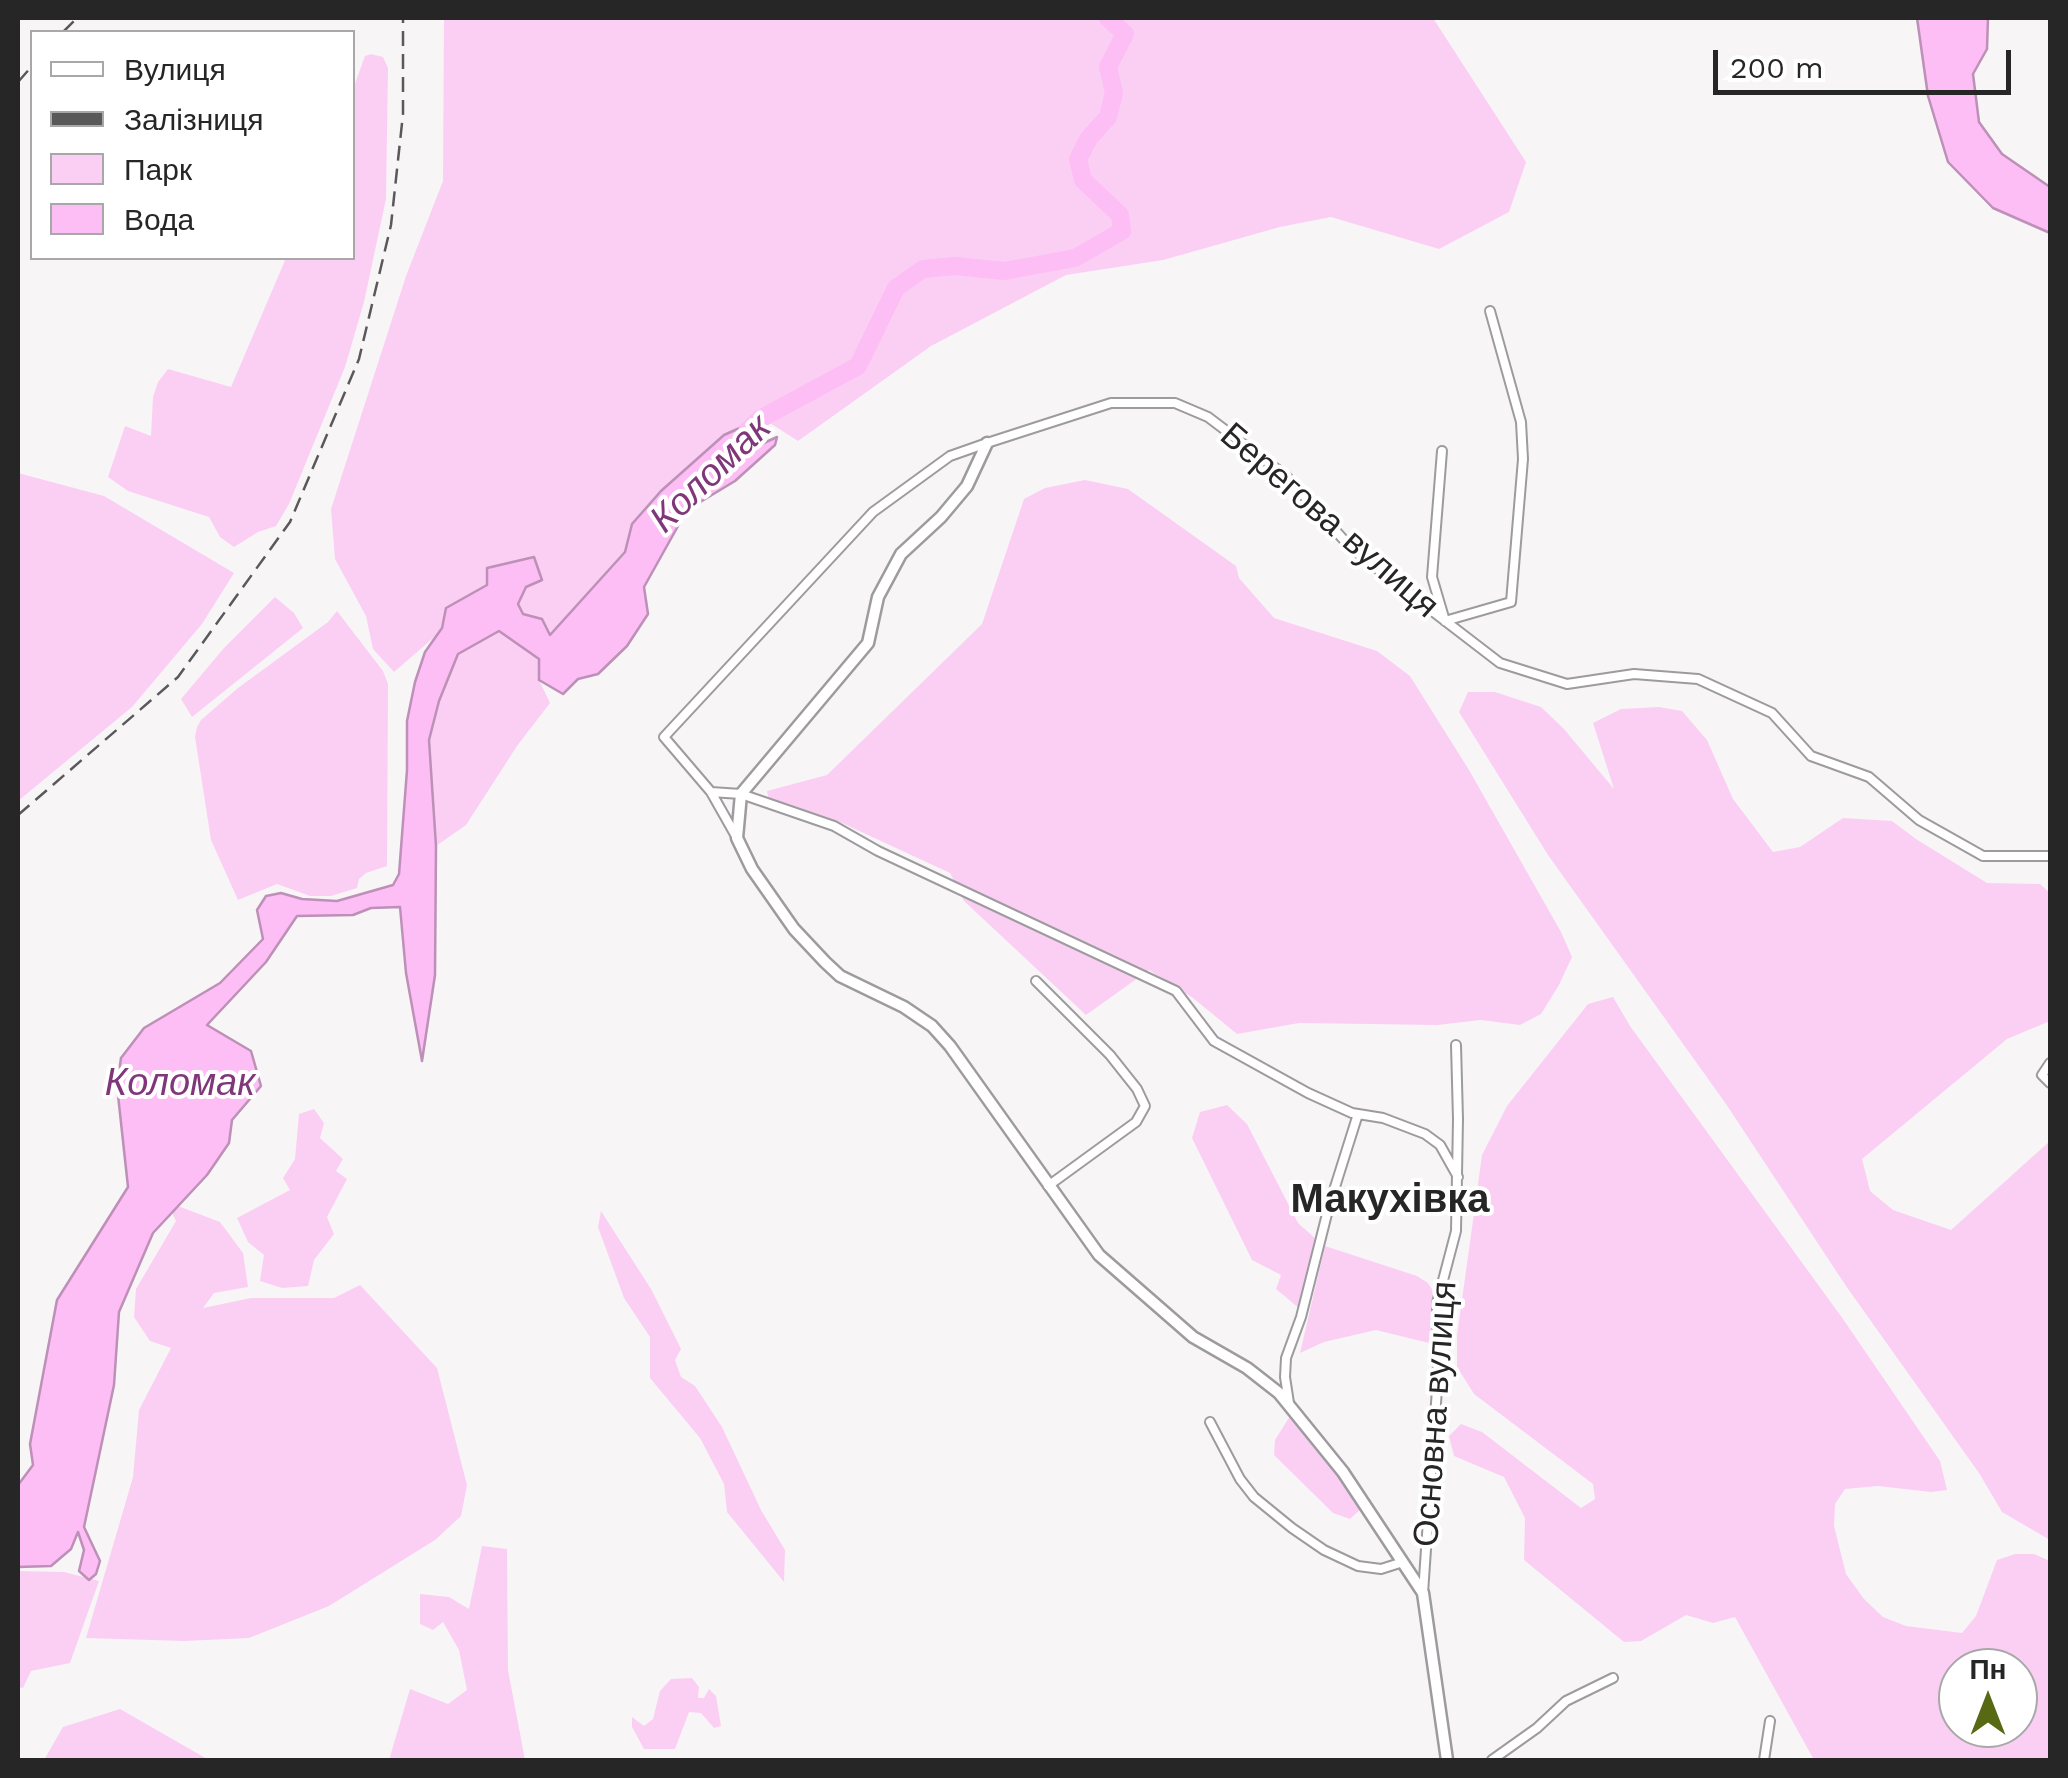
<!DOCTYPE html>
<html>
<head>
<meta charset="utf-8">
<style>
  body { margin:0 }
  #map { position:relative; width:2068px; height:1778px; overflow:hidden; background:#f8f5f7; font-family:"Work Sans",sans-serif }
  canvas { display:block }
  .frame { position:absolute; inset:0; border:20px solid #272627; pointer-events:none }
  .legend { position:absolute; left:30px; top:30px; width:325px; height:230px; box-sizing:border-box; background:#fff; border:2px solid #a9a8a9; margin:0; padding:12px 18px; list-style:none; font-size:30px; color:#272627 }
  .legend li { display:flex; align-items:center; gap:20px; height:50px }
  .legend b { width:50px; border:2px solid #a9a8a9 }
  .north { position:absolute; left:1938px; top:1648px; width:100px; height:100px; box-sizing:border-box; background:#fff; border:2px solid #a9a8a9; border-radius:50%; rotate:0deg; font-size:28px; font-weight:700; line-height:40px; text-align:center; color:#272627 }
  .north::after { content:''; display:block; margin:auto; width:35px; height:45px; background:#586914; clip-path:polygon(50% 0,100% 100%,50% 72%,0 100%) }
  .scale { position:absolute; left:1713px; top:50px; width:298px; height:45px; box-sizing:border-box; border:5px solid #272627; border-top:0; padding-left:12px; font-size:30px; line-height:35px; white-space:nowrap; color:#272627; -webkit-text-stroke:8px #fff; paint-order:stroke }
</style>
</head>
<body>
<div id="map">
<canvas width="2068" height="1778"></canvas>
<div class="frame"></div>
<ul class="legend">
<li><b style="height:12px;background:#fff"></b>Вулиця</li>
<li><b style="height:12px;background:#5a595a"></b>Залізниця</li>
<li><b style="height:28px;background:#fbcff4"></b>Парк</li>
<li><b style="height:28px;background:#fdbdf5"></b>Вода</li>
</ul>
<div class="north">Пн</div>
<div class="scale">200 m</div>
</div>
<script>
const ctx = document.querySelector('canvas').getContext('2d');
ctx.lineJoin = 'round';
function fill(path, color) { ctx.fillStyle = color; ctx.fill(path, 'evenodd'); }
const shape = rows => new Path2D(rows.map(r => 'M' + r).join(''));
function trace(path, color, width, dash) { ctx.strokeStyle = color; ctx.lineWidth = width; ctx.lineCap = dash ? 'butt' : 'round'; ctx.setLineDash(dash || []); ctx.stroke(path); }
function drawText(font, color, halo, rows, align = 'center') {
  ctx.font = font + ' "Work Sans",sans-serif'; ctx.lineWidth = 8; ctx.setLineDash([]); ctx.textBaseline = 'middle'; ctx.strokeStyle = halo; ctx.fillStyle = color; for (const [text, x, y, turn = 0] of rows) {
    ctx.save(); ctx.translate(x, y); ctx.rotate((+turn || 0) * Math.PI / 180); ctx.textAlign = isNaN(turn) ? turn : align; if (halo) ctx.strokeText(text, 0, 0); ctx.fillText(text, 0, 0); ctx.restore();
  }
}
fill(shape([
  [444,18,1433,18,1526,162,1509,212,1439,249,1331,217,1280,227,1163,260,1066,275,931,346,798,441,762,418,729,432,661,491,632,523,625,552,550,635,523,614,518,604,526,587,487,569,488,585,446,608,439,633,394,672,373,649,366,616,335,559,331,509,406,276,443,181],
  [371,54,383,57,388,68,386,199,364,302,345,367,289,504,276,526,258,532,234,547,220,537,209,517,128,491,108,477,125,426,151,436,153,397,158,382,168,369,231,387,286,258,352,258,353,89,365,56],
  [18,473,104,496,234,573,202,624,132,707,18,801],
  [1085,480,1128,489,1236,566,1239,578,1274,618,1377,651,1410,676,1469,770,1561,932,1572,957,1559,985,1541,1014,1520,1025,1481,1020,1437,1025,1299,1023,1237,1034,1193,998,1149,970,1086,1015,964,901,950,873,842,823,771,810,767,791,827,775,982,624,1024,499,1045,488],
  [275,597,294,613,303,628,192,717,181,699,224,648],
  [337,611,383,671,388,684,387,866,366,873,359,879,357,888,331,896,310,896,277,884,238,900,211,840,195,737,197,727,201,720,238,688,328,622],
  [499,631,539,659,539,680,550,703,517,746,466,825,436,846,429,740,439,701,459,654],
  [1468,692,1495,692,1541,707,1564,729,1614,789,1593,723,1621,709,1659,707,1682,711,1707,740,1733,799,1773,852,1800,847,1843,818,1892,821,1916,839,1987,883,2040,884,2050,893,2050,1021,2007,1039,1862,1159,1870,1191,1893,1210,1951,1230,2050,1141,2050,1540,2002,1512,1979,1473,1846,1286,1726,1104,1548,855,1459,712],
  [1613,997,1630,1026,1843,1319,1940,1461,1947,1490,1931,1492,1878,1486,1845,1489,1835,1504,1834,1526,1846,1574,1864,1599,1883,1617,1906,1626,1962,1633,1976,1616,1997,1560,2015,1554,2034,1554,2050,1561,2050,1760,1814,1760,1735,1617,1713,1623,1686,1615,1641,1641,1624,1642,1524,1560,1525,1518,1504,1477,1454,1456,1449,1436,1461,1424,1482,1432,1581,1508,1595,1499,1593,1484,1474,1394,1457,1367,1457,1336,1482,1155,1507,1106,1588,1004],
  [1958,1668,2018,1668,2018,1728,1958,1728],
  [1227,1105,1247,1124,1298,1223,1317,1240,1300,1309,1276,1289,1281,1275,1252,1260,1192,1138,1200,1112],
  [314,1109,324,1123,320,1138,343,1159,336,1171,347,1179,327,1217,334,1234,314,1260,308,1286,282,1288,260,1281,264,1255,248,1242,237,1218,290,1190,283,1178,295,1159,299,1114],
  [178,1206,220,1222,243,1253,248,1287,214,1293,203,1308,251,1298,334,1298,360,1285,437,1368,467,1485,461,1516,435,1540,329,1606,249,1638,184,1641,86,1638,133,1477,139,1410,171,1348,150,1341,134,1317,136,1289,176,1221,172,1213],
  [601,1211,651,1289,681,1349,675,1360,681,1377,695,1386,722,1427,761,1510,785,1550,784,1582,727,1512,724,1484,700,1438,650,1378,650,1337,624,1298,598,1227],
  [1325,1246,1417,1276,1428,1283,1433,1291,1433,1344,1376,1330,1324,1342,1300,1353],
  [1290,1416,1327,1459,1361,1509,1350,1519,1333,1513,1274,1455,1275,1440],
  [482,1546,507,1549,508,1670,525,1760,389,1760,410,1689,448,1704,467,1690,459,1650,443,1622,433,1630,420,1624,420,1594,449,1597,469,1609],
  [18,1571,64,1572,99,1581,70,1663,31,1671,23,1688,18,1687],
  [692,1678,699,1687,698,1698,704,1698,709,1689,716,1696,721,1726,714,1728,701,1713,689,1712,675,1749,644,1749,632,1727,632,1717,644,1726,653,1719,660,1691,671,1679],
  [120,1709,209,1760,44,1760,63,1727]
]), '#fbcff4');
const water = shape([
  [1917,18,1988,18,1987,49,1973,74,1979,122,2002,154,2050,187,2050,233,1993,208,1948,162,1928,96,1917,18],
  [762,418,753,448,777,437,775,445,735,481,687,510,644,587,648,614,627,646,598,674,578,679,563,694,539,680,539,659,499,631,458,654,439,701,429,740,436,846,435,975,422,1061,406,973,400,907,371,908,353,915,297,916,266,962,207,1025,251,1051,261,1086,232,1120,229,1143,207,1175,153,1233,119,1312,114,1385,84,1527,100,1561,96,1574,89,1580,79,1571,84,1550,78,1532,71,1549,51,1566,18,1567,18,1485,33,1465,30,1444,57,1300,128,1187,117,1086,121,1058,144,1028,220,983,263,939,257,910,266,896,281,893,302,899,337,901,393,885,399,874,407,770,407,721,415,682,425,652,442,628,446,608,487,585,487,568,534,557,542,580,526,587,518,604,523,614,542,619,550,635,625,552,632,524,661,491,724,435,762,418]
]);
fill(water, '#fdbdf5');
trace(water, '#bd90b7', 2.5);
trace(shape([
  [747,431,760,419,858,366,896,288,923,269,955,266,1004,271,1075,258,1122,231,1120,215,1083,180,1078,159,1089,138,1108,117,1114,93,1108,67,1125,34,1108,18]
]), '#fdbdf5', 18);
const minor = shape([
  [1442,451,1432,577,1445,621,1511,602,1523,459,1521,422,1490,311],
  [711,792,741,794,834,826,878,851,1176,991,1214,1041,1308,1093,1352,1113,1383,1118,1425,1134,1440,1145,1458,1177],
  [737,838,711,792,664,737,873,512,950,456,987,443,1111,403,1175,403,1208,417,1286,476,1353,550,1500,663,1567,684,1634,674,1698,679,1772,713,1811,756,1869,777,1919,820,1983,856,2050,856],
  [1036,981,1110,1055,1137,1089,1145,1106,1136,1122,1048,1186],
  [2050,1063,2042,1075,2050,1083],
  [1289,1403,1285,1377,1286,1358,1301,1317,1329,1206,1358,1114],
  [1210,1422,1240,1479,1254,1497,1292,1528,1324,1550,1358,1566,1381,1569,1403,1562],
  [1423,1593,1438,1374,1437,1303,1456,1231,1458,1119,1456,1045],
  [1492,1760,1537,1728,1566,1701,1613,1678],
  [1764,1760,1770,1721]
]);
const tertiary = shape([
  [987,443,967,486,941,517,901,554,878,597,868,643,741,794,737,838,752,869,794,929,825,962,840,976,904,1007,932,1026,950,1046,1099,1255,1193,1337,1247,1368,1279,1393,1343,1472,1423,1593,1447,1760]
]);
trace(minor, '#9e9b9e', 12);
trace(tertiary, '#9e9b9e', 15);
trace(minor, '#fff', 8);
trace(tertiary, '#fff', 10);
trace(shape([
  [63,32,77,18],
  [18,82,32,66],
  [18,815,178,677,290,522,359,359,391,225,403,114,403,18]
]), '#5a595a', 2.5, [15, 8]);
drawText('35px', '#272627', '#fff', [
  ["Берегова вулиця",1329,521,41],
  ["Основна вулиця",1436,1414,-86]
]);
drawText('italic 38px', '#80377a', '#fff', [
  ["Коломак",711,474,-44],
  ["Коломак",180,1084]
]);
drawText('bold 40px', '#272627', '#fff', [
  ["Макухівка",1390,1200]
]);
</script>
</body>
</html>
